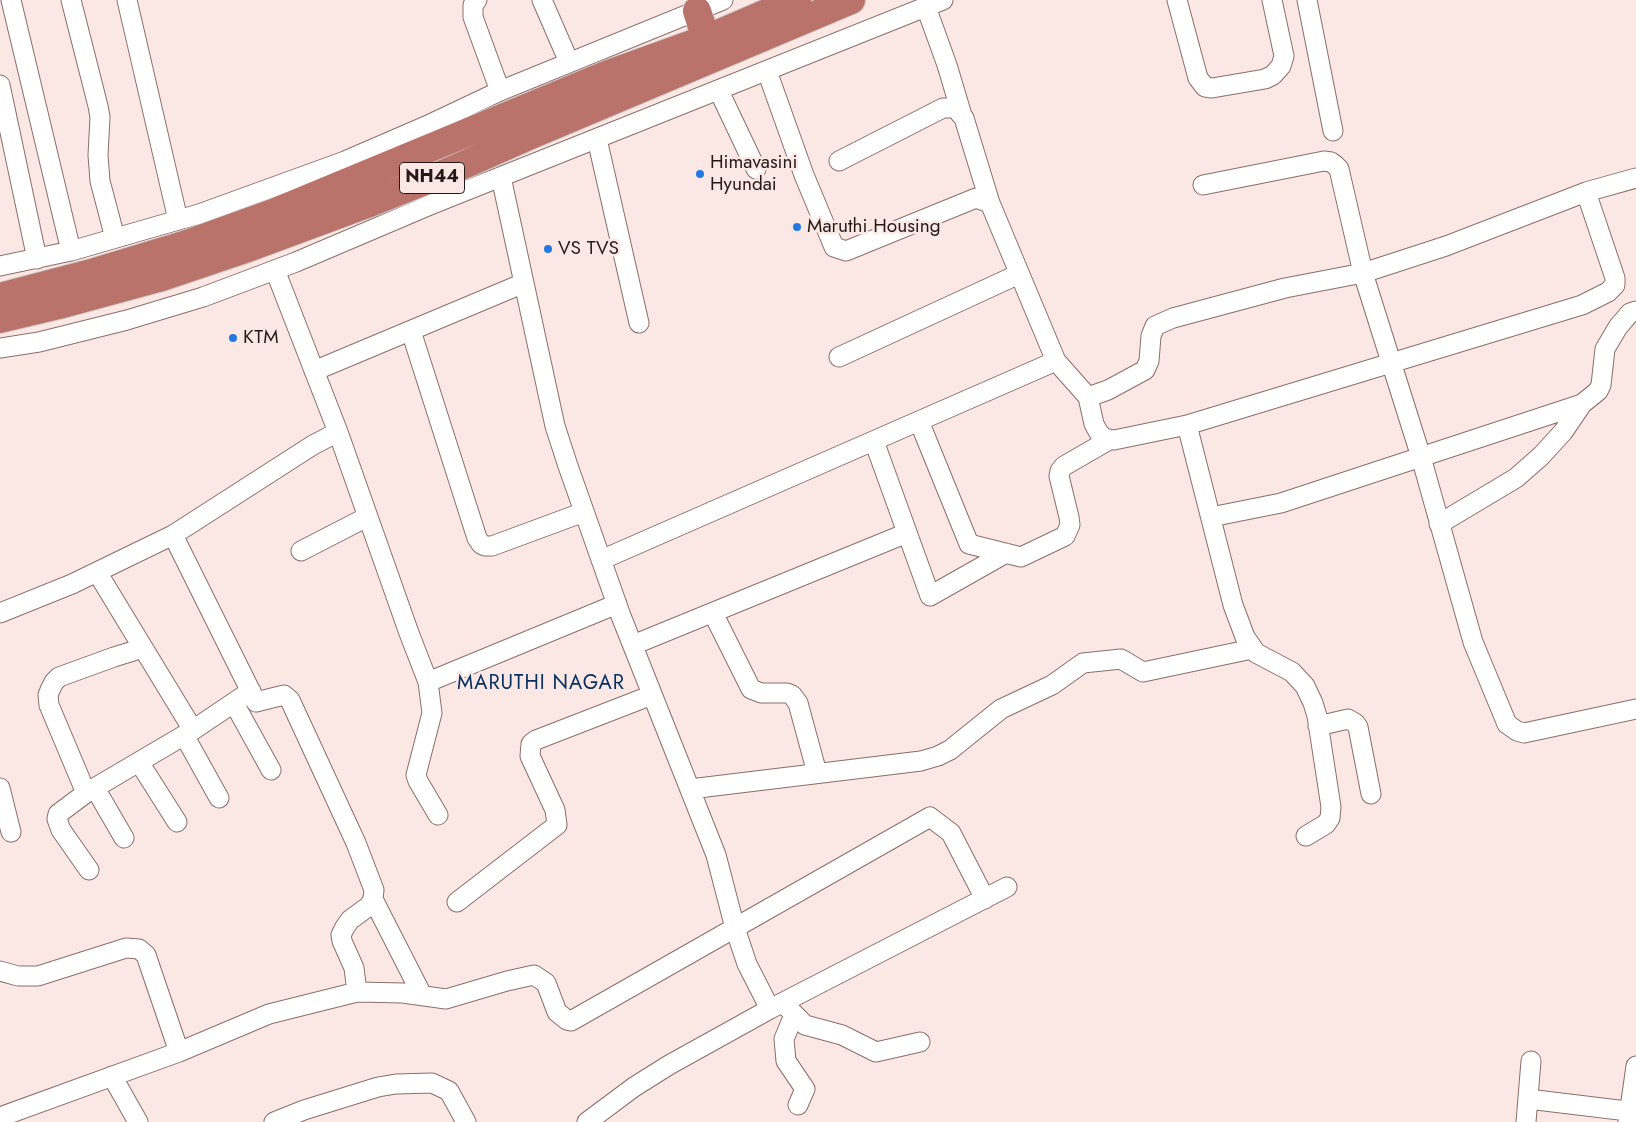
<!DOCTYPE html>
<html>
<head>
<meta charset="utf-8">
<style>
  body { margin:0 }
  canvas { display:block; background:#fbe8e5 }
</style>
</head>
<body>
<canvas width="1636" height="1122"></canvas>
<script>
const ctx = document.querySelector('canvas').getContext('2d');
ctx.lineJoin = 'round';
const shape = rows => new Path2D(rows.map(r => 'M' + r).join(''));
function trace(path, color, width, dash) { ctx.strokeStyle = color; ctx.lineWidth = width; ctx.lineCap = dash ? 'butt' : 'round'; ctx.setLineDash(dash || []); ctx.stroke(path); }
function drawText(font, color, halo, rows, align = 'center') {
  ctx.font = font + ' Jost,sans-serif'; ctx.lineWidth = 5; ctx.setLineDash([]); ctx.textBaseline = 'middle'; ctx.strokeStyle = halo; ctx.fillStyle = color; for (const [text, x, y, turn = 0] of rows) {
    ctx.save(); ctx.translate(x, y); ctx.rotate((+turn || 0) * Math.PI / 180); ctx.textAlign = isNaN(turn) ? turn : align; if (halo) ctx.strokeText(text, 0, 0); ctx.fillText(text, 0, 0); ctx.restore();
  }
}
const minor = shape([
  [11,0,71,251],
  [71,0,98,106,100,117,98,155,100,181,115,238],
  [127,0,178,220],
  [477,0,473,5,473,17,500,91],
  [542,0,569,62],
  [1177,0,1198,78,1205,87,1212,88,1265,79,1273,75,1281,66,1284,56,1272,0],
  [1307,0,1333,131],
  [926,7,947,65,961,112],
  [767,71,804,175,834,247,846,251,976,198,990,203,1056,361,1088,397,1108,390,1145,370,1149,361,1151,336,1155,326,1173,318,1285,288,1363,273,1446,246,1586,192,1636,178],
  [0,85,37,259],
  [719,91,756,169],
  [597,139,639,323],
  [839,161,943,108,955,108,964,118,990,203],
  [501,177,555,426,568,466,621,616,716,855,735,928,747,964,770,1009],
  [1203,185,1324,161,1331,162,1335,165,1339,169,1363,273,1421,457,1473,642,1507,724,1517,731,1524,733,1636,709],
  [0,266,71,251,199,214,345,161,426,126,500,91,723,0],
  [275,270,338,432,409,633,428,682,432,713,416,775,418,781,438,815],
  [411,331,477,538,481,544,485,546,492,546,584,512],
  [0,348,39,342,127,320,203,297,296,262,430,205,943,0],
  [839,357,1019,274],
  [314,371,524,283],
  [1088,397,1094,424,1099,433,1104,438,1114,440,1187,425,1582,305,1608,292,1615,285,1615,278,1586,192],
  [919,421,969,544,1021,557,1065,536,1070,525,1069,517,1059,476,1060,471,1064,466,1109,440],
  [1187,425,1233,605,1245,637,1256,653,1292,672,1305,686,1313,703,1317,716,1331,807,1330,818,1326,824,1306,836],
  [874,441,930,596,1006,553],
  [1211,517,1281,503,1582,404,1598,391,1601,385,1605,349,1618,327,1630,313,1636,311],
  [1439,524,1516,478,1541,456,1563,432,1582,404],
  [173,535,256,702,284,695,290,700,356,843,374,890,373,899,369,906,350,920,345,927,341,935,342,941,354,968,357,992],
  [301,551,367,517],
  [601,560,1056,361],
  [97,572,193,730],
  [0,613,72,584,173,535,313,445,338,432],
  [713,613,751,689,761,693,787,693,792,695,798,703,817,773],
  [633,645,907,533],
  [428,682,617,604],
  [234,703,271,770],
  [1318,726,1348,719,1355,723,1358,727,1371,794],
  [184,735,219,798],
  [139,762,177,822],
  [0,788,11,832],
  [95,788,124,838],
  [690,789,921,761,938,756,950,750,1001,709,1052,685,1083,663,1121,659,1143,672,1252,649],
  [86,793,49,705,48,695,50,690,54,682,59,677,114,657,143,648],
  [89,870,61,830,57,819,58,814,86,793,193,730,251,691],
  [373,899,422,995],
  [457,902,557,825,555,810,530,756,531,744,536,740,652,695],
  [0,971,18,976,38,976,126,948,139,949,146,955,179,1052],
  [783,1003,805,1025,842,1035,876,1052,920,1042],
  [794,1015,784,1039,786,1061,805,1089,798,1105],
  [112,1076,138,1122],
  [1528,1099,1636,1112],
  [0,1117,179,1052,269,1014,357,992,403,993,446,999,507,981,534,975,546,983,557,1012,567,1020,571,1021,930,817,951,833,985,899],
  [274,1122,304,1110,378,1087,396,1084,432,1083,449,1091,466,1122],
  [587,1122,634,1087,669,1065,770,1009,1007,887],
  [1526,1122,1531,1061],
  [1628,1122,1636,1066]
]);
const highway = shape([
  [697,11,706,39],
  [0,297,95,272,184,245,273,213,606,75,706,39,797,0],
  [0,319,59,305,162,277,245,249,372,202,450,171,531,135,851,0]
]);
trace(minor, '#8a6e6a', 21);
trace(highway, '#cfcccc', 30);
trace(minor, '#fff', 19);
trace(highway, '#b9736a', 28);
for (const [x, y, r, color] of [
  [700,174,5,"#2379e3"],
  [797,227,5,"#2379e3"],
  [548,249,5,"#2379e3"],
  [233,338,5,"#2379e3"]
]) { const dot = new Path2D(); dot.arc(x, y, r, 0, 2 * Math.PI); ctx.fillStyle = color; ctx.fill(dot); trace(dot, '#fbe8e5', 2); }
for (const [x, y, w] of [
  [432,178,65]
]) { const box = new Path2D(); box.roundRect(x - w / 2, y - 15.5, w, 31, 4); ctx.fillStyle = '#fbe8e5'; ctx.fill(box); trace(box, '#241917', 1); }
drawText('bold 18px', '#241917', null, [
  ["NH44",432,178]
]);
drawText('19px', '#241917', '#fbe8e5', [
  ["Himavasini",710,163],
  ["Hyundai",710,185],
  ["Maruthi Housing",807,227],
  ["VS TVS",558,249],
  ["KTM",243,338]
], 'left');
ctx.letterSpacing = '1px';
drawText('20px', '#052f61', '#fbe8e5', [
  ["MARUTHI NAGAR",541,684]
]);
ctx.letterSpacing = '0px';
</script>
</body>
</html>
